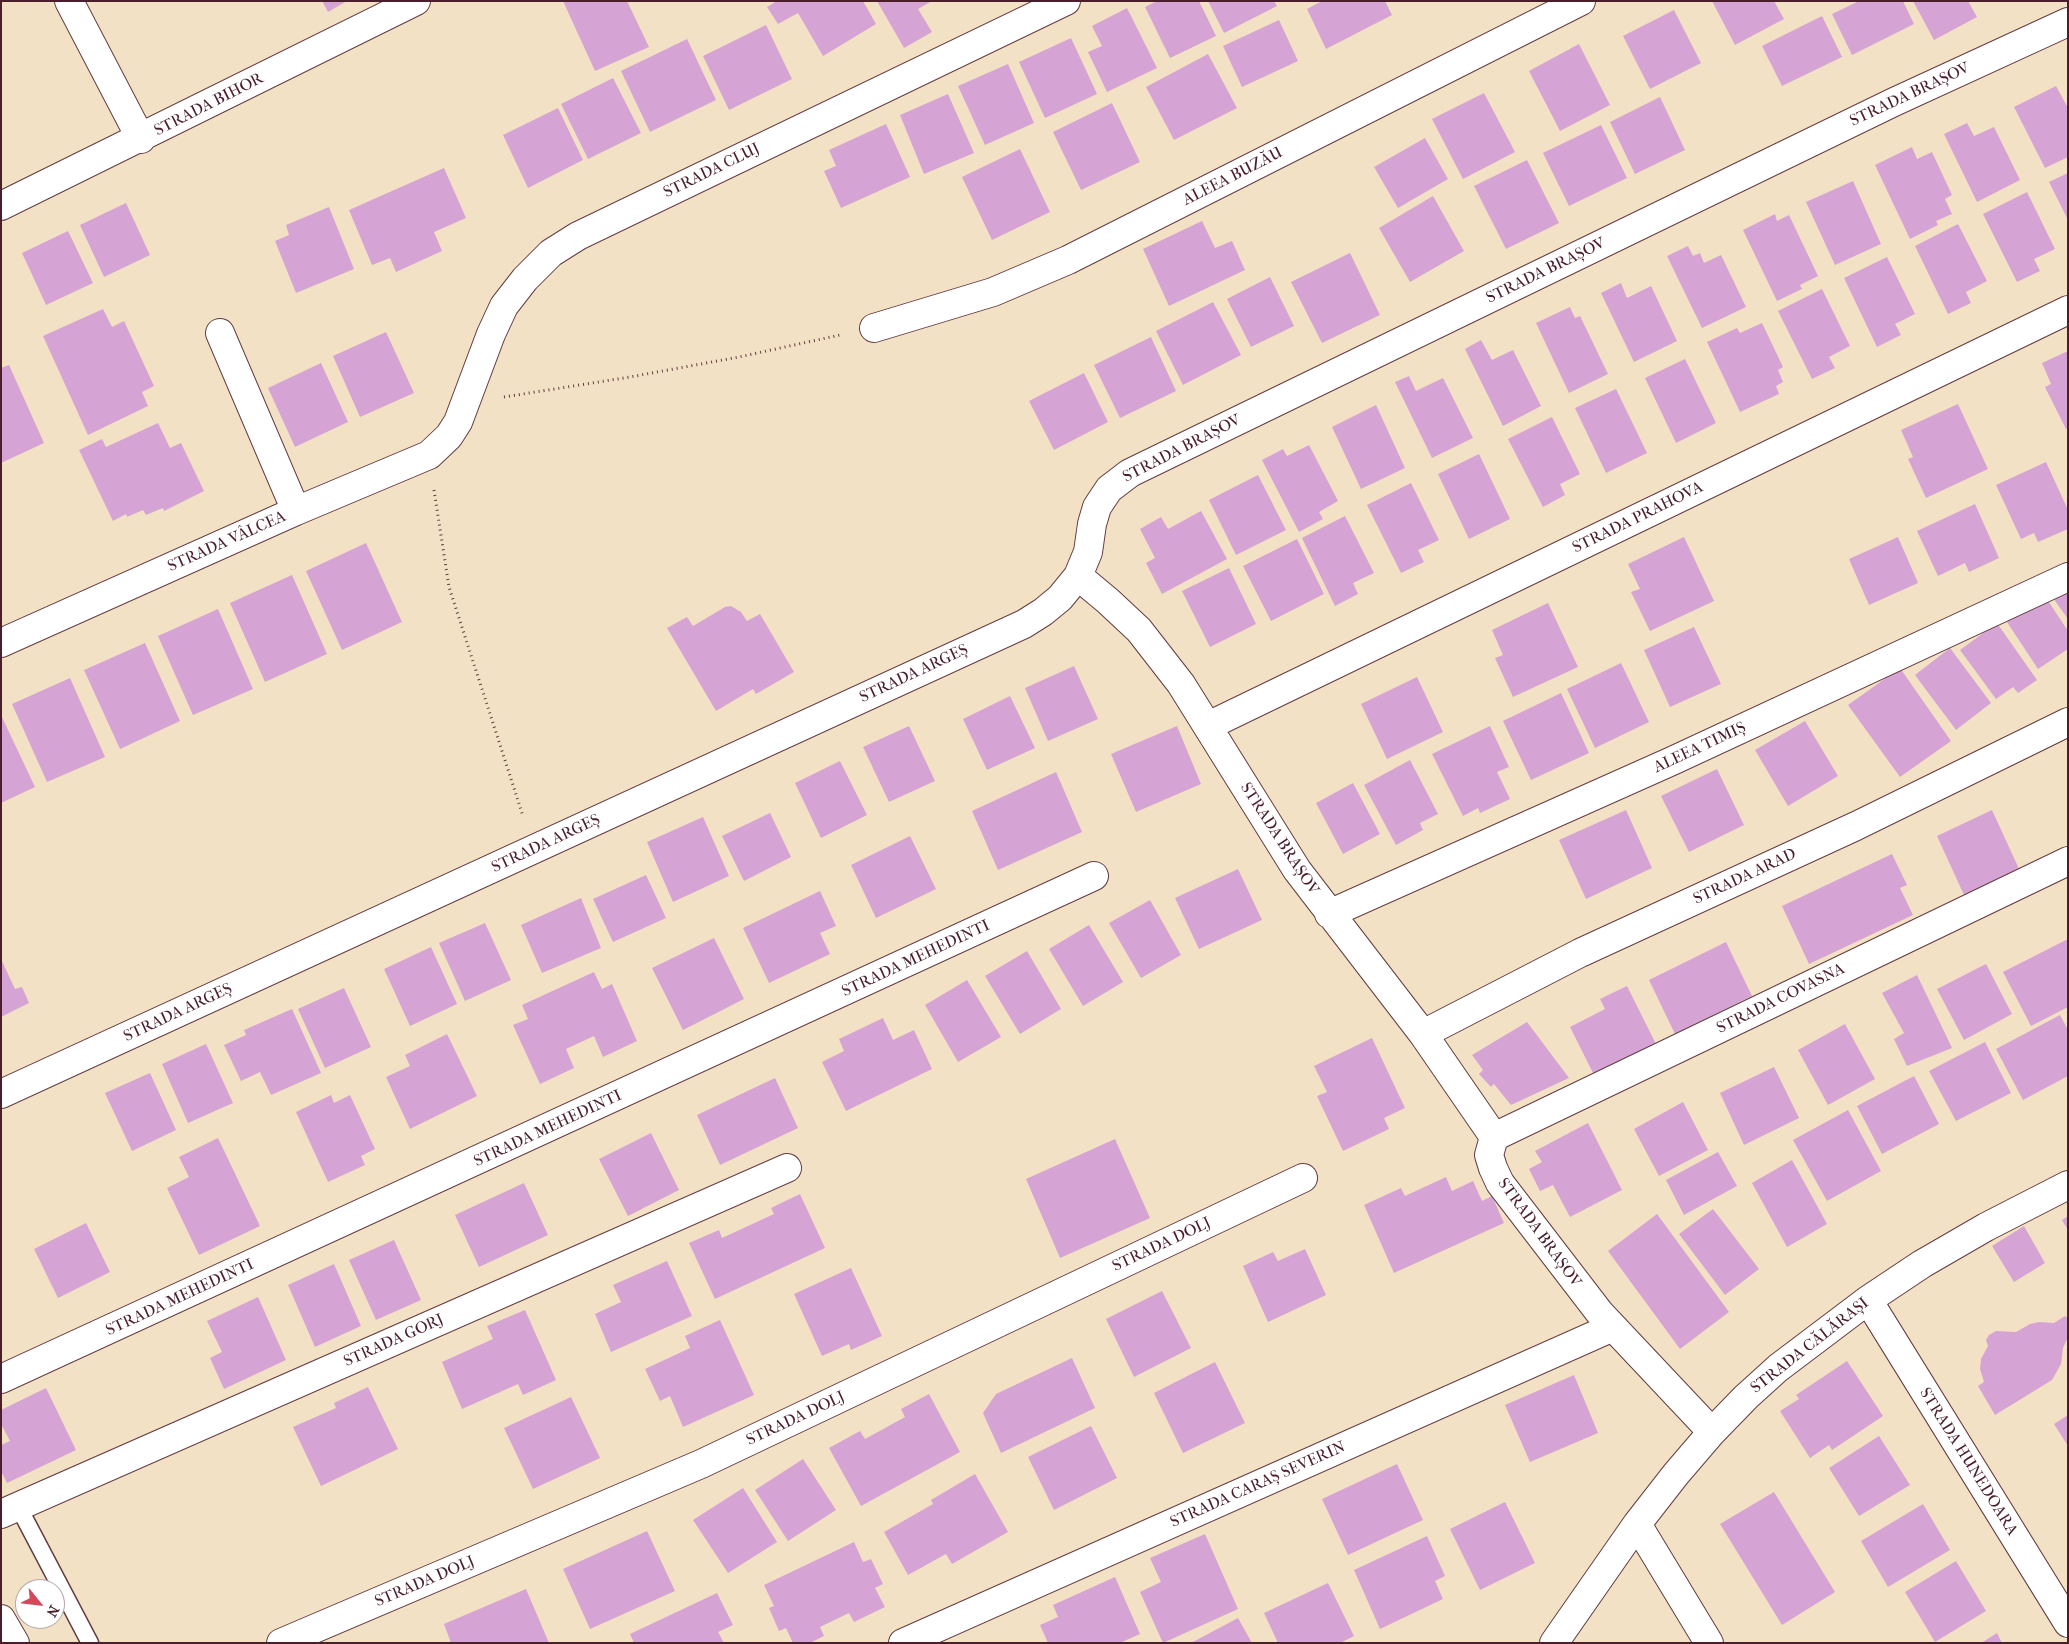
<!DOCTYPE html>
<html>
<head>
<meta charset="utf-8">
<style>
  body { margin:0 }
  #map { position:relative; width:2069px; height:1644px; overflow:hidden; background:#f3e1c5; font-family:"IM FELL French Canon",serif }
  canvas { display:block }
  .frame { position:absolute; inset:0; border:2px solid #4a1f2b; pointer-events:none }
  .north { position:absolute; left:15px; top:1579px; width:50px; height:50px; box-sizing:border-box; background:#fff; border:1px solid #b7a5aa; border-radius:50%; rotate:119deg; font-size:14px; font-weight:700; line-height:20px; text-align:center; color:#4a1f2b }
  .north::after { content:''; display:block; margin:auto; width:18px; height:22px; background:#d1495b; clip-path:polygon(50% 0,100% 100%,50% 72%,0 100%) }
</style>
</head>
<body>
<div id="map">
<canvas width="2069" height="1644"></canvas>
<div class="frame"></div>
<div class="north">N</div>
</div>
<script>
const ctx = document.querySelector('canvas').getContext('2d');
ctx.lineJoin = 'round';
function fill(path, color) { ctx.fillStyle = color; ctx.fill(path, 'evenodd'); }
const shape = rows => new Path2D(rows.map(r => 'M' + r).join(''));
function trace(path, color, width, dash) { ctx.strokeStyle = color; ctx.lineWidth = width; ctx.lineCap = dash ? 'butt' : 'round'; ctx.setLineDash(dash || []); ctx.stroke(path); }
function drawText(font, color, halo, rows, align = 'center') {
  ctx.font = font + ' "IM FELL French Canon",serif'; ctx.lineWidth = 5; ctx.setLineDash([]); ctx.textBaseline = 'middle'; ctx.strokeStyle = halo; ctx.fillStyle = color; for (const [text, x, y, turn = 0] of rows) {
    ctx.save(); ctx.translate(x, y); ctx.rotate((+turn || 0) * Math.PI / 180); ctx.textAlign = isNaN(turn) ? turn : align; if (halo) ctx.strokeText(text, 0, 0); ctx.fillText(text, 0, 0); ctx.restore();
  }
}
fill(shape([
  [322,1,347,1,328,12],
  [563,1,627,1,649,47,595,71],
  [777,1,863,1,876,24,823,56,798,13,778,24,767,7],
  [877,1,932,1,918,9,932,32,904,48],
  [1157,1,1199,1,1216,36,1170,58,1145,7],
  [1208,1,1274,1,1277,6,1224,33],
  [1322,1,1385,1,1392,15,1326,49,1307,9],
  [1712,1,1774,1,1784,19,1735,45],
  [1859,1,1903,1,1914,24,1852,55,1832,14],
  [1913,1,1968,1,1977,17,1934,40],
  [1127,8,1157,68,1107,92,1088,52,1102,46,1092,26],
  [1674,10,1701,63,1650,89,1623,36],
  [1822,16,1842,57,1782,86,1762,46],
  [1279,20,1298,61,1242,87,1223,46],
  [766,25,792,79,729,110,703,56],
  [1071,38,1097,94,1045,118,1019,62],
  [687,39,716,100,650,132,621,71],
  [1579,44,1610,105,1560,131,1529,71],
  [1208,54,1237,108,1174,140,1146,87],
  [1008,64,1034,123,985,145,958,86],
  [613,78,641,133,588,159,561,104],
  [2056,86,2068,108,2068,157,2045,168,2014,107],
  [1484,93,1515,152,1463,179,1432,119],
  [948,94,974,153,924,174,900,115],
  [1660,97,1685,150,1635,174,1610,122],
  [1112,103,1140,162,1081,190,1053,132],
  [558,108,583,160,528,188,503,135],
  [1967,123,1974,136,1994,127,2020,180,1977,202,1944,134],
  [886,124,910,177,841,208,824,171,836,166,829,150],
  [1601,125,1627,178,1569,206,1543,153],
  [1425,138,1448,179,1398,208,1374,167],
  [1912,147,1917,159,1932,152,1952,195,1945,199,1952,214,1936,221,1938,225,1910,239,1875,165],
  [1020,149,1050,212,992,240,962,177],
  [1527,160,1559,223,1506,249,1474,186],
  [444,168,466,218,434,232,442,251,396,272,390,258,372,265,349,210],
  [2068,173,2068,220,2049,182],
  [1853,181,1881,244,1835,265,1806,202],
  [2027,192,2055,249,2034,259,2040,271,2017,282,1983,214],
  [1433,196,1464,251,1410,282,1379,228],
  [126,203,150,255,104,277,80,225],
  [329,207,354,269,296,293,275,241,289,235,286,225],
  [1775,214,1777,221,1789,215,1818,276,1800,285,1802,289,1777,301,1743,230],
  [1202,221,1215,248,1232,241,1245,270,1169,306,1143,249],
  [1958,224,1987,281,1966,292,1971,303,1948,314,1915,246],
  [68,231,93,283,46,305,22,253],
  [1688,246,1693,256,1700,253,1704,263,1721,255,1746,307,1702,328,1667,256],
  [1350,253,1380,315,1322,343,1291,282],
  [1887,257,1915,314,1895,324,1901,335,1877,347,1844,278],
  [1270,277,1294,326,1251,347,1227,299],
  [1621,283,1627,298,1651,286,1677,341,1634,362,1601,293],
  [1822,289,1850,346,1829,357,1835,368,1812,379,1778,311],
  [1213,302,1241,355,1183,385,1156,331],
  [1570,307,1575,318,1580,316,1608,374,1569,393,1536,323],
  [103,309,112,327,124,321,154,386,142,392,148,406,88,435,43,336],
  [1762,323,1783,367,1778,370,1783,382,1776,386,1779,394,1740,412,1707,342,1737,328,1740,333],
  [386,332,414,393,360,417,333,356],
  [1151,337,1176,391,1120,418,1094,365],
  [1481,340,1492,360,1513,350,1541,406,1503,426,1465,349],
  [2068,351,2068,428,2066,429,2045,387,2051,384,2042,363],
  [1685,359,1716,423,1676,443,1645,378],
  [321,363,348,422,295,447,268,388],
  [9,365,44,443,1,463,1,368],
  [1084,373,1108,422,1054,450,1029,401],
  [1409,376,1416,391,1443,378,1473,438,1432,458,1395,382],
  [1616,389,1647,453,1606,473,1575,408],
  [1958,404,1988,469,1926,498,1908,459,1913,457,1901,430],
  [1376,405,1405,468,1361,489,1332,427],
  [1552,417,1580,474,1560,484,1565,495,1543,507,1508,439],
  [158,423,170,448,181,443,204,491,164,511,163,508,146,515,143,510,127,517,126,514,113,521,79,450,102,439,106,447],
  [1309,445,1338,501,1319,512,1323,519,1299,532,1262,460,1283,449,1287,456],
  [1479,454,1510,519,1469,539,1438,474],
  [2046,462,2068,510,2068,529,2038,542,2034,533,2021,539,1996,485],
  [1258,475,1286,530,1236,555,1209,500],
  [1411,483,1439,540,1418,550,1424,562,1401,573,1367,505],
  [1975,504,1999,558,1969,572,1965,563,1938,576,1917,531],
  [1201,511,1227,559,1162,594,1146,563,1155,558,1140,529,1161,517,1168,529],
  [1345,516,1374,573,1353,583,1358,594,1335,606,1302,538],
  [1684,537,1714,601,1650,631,1631,592,1640,589,1628,564],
  [1898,537,1918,583,1869,605,1849,559],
  [1297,539,1324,594,1271,621,1243,566],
  [366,543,402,622,342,650,306,571],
  [1229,568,1256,624,1210,647,1182,591],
  [292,575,327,654,265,682,230,603],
  [2068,589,2068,619,2053,598],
  [2045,596,2068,631,2068,649,2038,669,2007,622],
  [1548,603,1578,667,1513,697,1495,658,1503,655,1492,630],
  [731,606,741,612,747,621,760,614,794,672,756,694,753,689,716,711,667,628,687,617,693,626,725,607],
  [218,609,253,689,193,715,158,636],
  [1997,623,2037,680,2018,693,2013,687,1996,699,1960,650],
  [1694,627,1721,684,1670,707,1644,650],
  [145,643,180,721,120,749,84,670],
  [1950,648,1991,703,1956,730,1915,675],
  [1621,663,1649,722,1595,748,1567,689],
  [1074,666,1098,719,1048,741,1025,688],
  [1900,668,1951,741,1900,777,1848,705],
  [1417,677,1443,732,1387,759,1361,704],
  [70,678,105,757,47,782,12,704],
  [1561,693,1589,753,1531,780,1503,721],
  [1010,696,1035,748,987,770,963,719],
  [1,715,35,787,1,803],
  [1805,721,1838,776,1788,806,1755,750],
  [909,726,935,781,889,802,863,747],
  [1177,726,1201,784,1136,812,1111,754],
  [1490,726,1509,767,1497,772,1510,799,1480,813,1478,808,1463,816,1432,754],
  [1410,760,1438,814,1420,823,1423,830,1396,845,1364,785],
  [840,761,867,815,821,838,795,783],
  [1717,769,1744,825,1689,852,1661,796],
  [1056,772,1082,832,998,870,972,811],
  [1353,783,1380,834,1343,854,1316,803],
  [1626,810,1652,868,1586,899,1559,840],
  [1992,810,2019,869,1964,895,1937,836],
  [770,813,791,857,744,881,722,836],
  [703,817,729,876,673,902,647,842],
  [910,836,936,889,876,918,851,865],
  [1892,854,1907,885,1900,888,1913,915,1809,964,1782,906],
  [1238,869,1262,920,1199,949,1175,898],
  [646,875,666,918,613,942,593,899],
  [820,891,836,926,820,933,830,954,769,983,743,928],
  [581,898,601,948,542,973,521,925],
  [1150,900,1181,955,1141,978,1109,923],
  [485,923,511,980,465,1001,439,943],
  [1089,925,1123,982,1083,1006,1049,949],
  [714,938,744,999,683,1030,652,968],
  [2068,939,2068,1007,2031,1026,2003,972],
  [1726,942,1752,996,1675,1034,1649,980],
  [431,947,457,1004,410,1026,384,969],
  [1027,951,1061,1009,1020,1034,985,976],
  [1,959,15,989,22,987,29,1003,1,1017],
  [1986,964,2012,1014,1964,1040,1937,989],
  [594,972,602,989,612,984,637,1041,603,1057,594,1036,566,1049,574,1068,540,1084,513,1025,528,1019,522,1005],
  [1917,975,1952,1048,1907,1066,1894,1039,1904,1033,1882,993],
  [967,980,1001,1037,958,1062,925,1005],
  [1627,986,1658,1048,1596,1079,1570,1027,1605,1009,1600,999],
  [344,988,371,1047,325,1068,298,1009],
  [292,1009,321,1073,271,1095,260,1072,241,1081,224,1045,246,1035,244,1030],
  [2060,1015,2068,1030,2068,1076,2023,1100,1996,1049],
  [883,1018,893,1040,914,1030,932,1069,846,1111,822,1062,844,1051,839,1039],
  [1527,1022,1569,1078,1511,1105,1494,1084,1491,1087,1479,1074,1483,1070,1472,1055],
  [1845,1024,1875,1079,1828,1105,1798,1050],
  [447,1034,477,1096,410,1129,386,1077,410,1066,405,1055],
  [1372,1038,1405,1108,1384,1118,1389,1129,1343,1151,1317,1096,1327,1092,1314,1066],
  [1985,1042,2011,1093,1956,1121,1929,1071],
  [206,1044,233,1103,188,1123,162,1064],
  [1774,1067,1799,1118,1744,1145,1720,1093],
  [150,1073,176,1130,132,1151,105,1093],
  [1914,1076,1939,1124,1882,1154,1857,1106],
  [775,1078,798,1128,720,1165,697,1115],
  [331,1095,334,1103,350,1095,375,1149,361,1156,365,1165,328,1182,296,1112],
  [1683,1102,1708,1150,1659,1176,1634,1129],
  [1848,1110,1881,1171,1827,1201,1793,1140],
  [1588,1123,1622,1190,1570,1217,1553,1185,1540,1191,1529,1169,1542,1162,1535,1151],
  [651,1133,679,1190,628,1216,599,1159],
  [218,1138,260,1226,199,1255,167,1188,189,1177,179,1157],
  [1115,1139,1150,1218,1060,1258,1026,1179],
  [1718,1152,1737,1186,1684,1215,1666,1180],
  [1792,1160,1827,1224,1787,1247,1752,1183],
  [1446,1177,1452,1191,1473,1181,1482,1201,1492,1196,1504,1223,1394,1273,1364,1205,1401,1188,1405,1196],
  [524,1183,548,1235,479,1267,455,1215],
  [800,1194,825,1248,715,1299,689,1243,719,1230,722,1238,774,1214,771,1208],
  [1713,1209,1759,1269,1725,1295,1679,1234],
  [1657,1214,1729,1312,1680,1349,1608,1251],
  [2068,1216,2068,1230,2062,1220],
  [86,1223,110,1272,58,1298,34,1249],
  [2024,1226,2045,1263,2014,1282,1992,1246],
  [394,1240,421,1300,376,1320,349,1260],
  [1305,1249,1326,1295,1268,1322,1243,1266,1273,1252,1278,1261],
  [667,1261,692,1316,611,1352,595,1314,621,1302,613,1285],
  [334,1264,361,1326,315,1347,288,1285],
  [851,1268,882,1336,851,1350,849,1344,822,1356,794,1294],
  [1162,1291,1191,1348,1134,1377,1106,1319],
  [258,1297,286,1360,224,1389,210,1358,222,1352,207,1321],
  [525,1310,556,1380,523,1395,518,1384,462,1409,442,1362,493,1339,487,1326],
  [2065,1316,2068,1318,2068,1337,2063,1348,2061,1364,2052,1380,1995,1415,1978,1386,1984,1382,1980,1369,1981,1359,1988,1346,1986,1340,1989,1335,1996,1331,2016,1332,2030,1324,2039,1322,2054,1323],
  [720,1320,754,1395,683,1427,670,1396,660,1401,645,1369,690,1348,685,1336],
  [1072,1358,1095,1408,1001,1453,983,1413,996,1394],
  [1847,1361,1883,1416,1832,1450,1829,1445,1810,1458,1780,1411,1799,1399,1796,1395],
  [1215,1362,1245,1423,1183,1453,1154,1393],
  [1574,1375,1598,1433,1530,1462,1505,1405],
  [368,1387,398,1449,321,1486,293,1427,336,1408,334,1403],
  [46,1388,76,1450,7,1483,1,1471,1,1445,10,1441,1,1424,1,1410],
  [929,1394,960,1452,861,1506,829,1448,860,1431,865,1439,905,1417,901,1409],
  [571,1397,600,1458,533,1489,504,1428],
  [2068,1415,2068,1446,2054,1424],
  [1091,1426,1117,1478,1054,1510,1028,1457],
  [1879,1436,1910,1485,1859,1516,1829,1468],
  [803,1459,836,1510,788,1541,755,1490],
  [1397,1464,1423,1520,1348,1555,1322,1499],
  [975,1474,1008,1532,952,1564,946,1554,908,1575,884,1532,933,1504,931,1500],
  [743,1488,777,1542,728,1573,693,1520],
  [1774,1492,1835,1592,1782,1625,1720,1524],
  [1505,1502,1535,1563,1480,1590,1450,1529],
  [1923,1504,1950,1550,1888,1587,1861,1541],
  [647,1531,675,1591,590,1629,563,1569],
  [1205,1534,1238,1609,1163,1643,1140,1592,1161,1582,1150,1558],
  [1427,1536,1445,1576,1435,1581,1443,1599,1380,1629,1354,1570],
  [854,1542,863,1562,871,1559,883,1584,875,1588,885,1607,854,1622,849,1613,820,1627,824,1636,810,1643,793,1643,786,1628,779,1631,769,1608,774,1606,764,1585],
  [1956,1561,1986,1611,1935,1642,1905,1592],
  [1115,1577,1140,1634,1120,1643,1048,1643,1040,1625,1058,1617,1053,1605],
  [1328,1583,1354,1636,1340,1643,1278,1643,1264,1613],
  [526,1589,549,1643,451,1643,444,1624],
  [717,1593,733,1625,718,1632,724,1643,634,1643,630,1634],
  [1238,1618,1252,1643,1191,1643],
  [1997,1633,2002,1643,1981,1643]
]), '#d5a4d4');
const service = shape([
  [18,1506,90,1643]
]);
const minor = shape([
  [69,1,141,139],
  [1,206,416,1],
  [874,328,993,292,1068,260,1581,1],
  [220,333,296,511],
  [1078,576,1108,601,1139,630,1181,684,1297,870,1423,1034,1494,1137,1489,1155,1493,1168,1500,1183,1599,1312,1712,1432],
  [1,643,296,511,429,455,449,436,458,422,491,334,504,306,525,279,551,253,578,236,1066,1],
  [1208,726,2068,310],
  [1329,914,1672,761,2068,577],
  [1423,1034,1580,953,1856,826,2068,722],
  [1,1094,1024,624,1043,612,1060,598,1078,576,1088,552,1092,524,1097,507,1109,489,1130,473,1894,102,2068,22],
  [1494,1137,2068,861],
  [1868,1300,2068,1623],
  [1,1379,1094,876],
  [1,1514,787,1168],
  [1637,1524,1709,1643],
  [1,1619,15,1643],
  [281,1643,701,1464,1303,1178],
  [903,1643,1613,1327],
  [1554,1643,1637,1524,1676,1474,1712,1432,1746,1397,1778,1368,1868,1300,1922,1264,1986,1227,2068,1185]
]);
trace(service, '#633c42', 19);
trace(minor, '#633c42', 30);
trace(shape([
  [504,397,630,377,739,357,840,335],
  [434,490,449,587,523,816]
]), '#633c42', 3, [1, 4]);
trace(service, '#fff', 16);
trace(minor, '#fff', 28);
drawText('16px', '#4a1f2b', '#fff', [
  ["STRADA BRAȘOV",1910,95,-25],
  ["STRADA BIHOR",209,105,-27],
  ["STRADA CLUJ",712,171,-26],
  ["ALEEA BUZĂU",1233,177,-27],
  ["STRADA BRAȘOV",1546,271,-26],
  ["STRADA BRAȘOV",1182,449,-27],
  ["STRADA PRAHOVA",1638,518,-26],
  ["STRADA VÂLCEA",227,542,-24],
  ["STRADA ARGEȘ",914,674,-25],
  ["ALEEA TIMIȘ",1700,748,-25],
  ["STRADA BRAȘOV",1279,839,57],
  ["STRADA ARGEȘ",546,844,-25],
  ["STRADA ARAD",1745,877,-25],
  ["STRADA MEHEDINTI",916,959,-25],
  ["STRADA COVASNA",1781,999,-26],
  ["STRADA ARGEȘ",178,1013,-25],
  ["STRADA MEHEDINTI",548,1129,-25],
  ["STRADA BRAȘOV",1539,1233,54],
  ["STRADA DOLJ",1162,1245,-25],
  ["STRADA MEHEDINTI",180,1298,-25],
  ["STRADA GORJ",394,1341,-24],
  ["STRADA CĂLĂRAȘI",1810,1346,-38],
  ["STRADA DOLJ",796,1419,-25],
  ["STRADA HUNEDOARA",1968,1462,58],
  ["STRADA CARAȘ SEVERIN",1258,1485,-24],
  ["STRADA DOLJ",425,1582,-23]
]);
</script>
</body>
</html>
